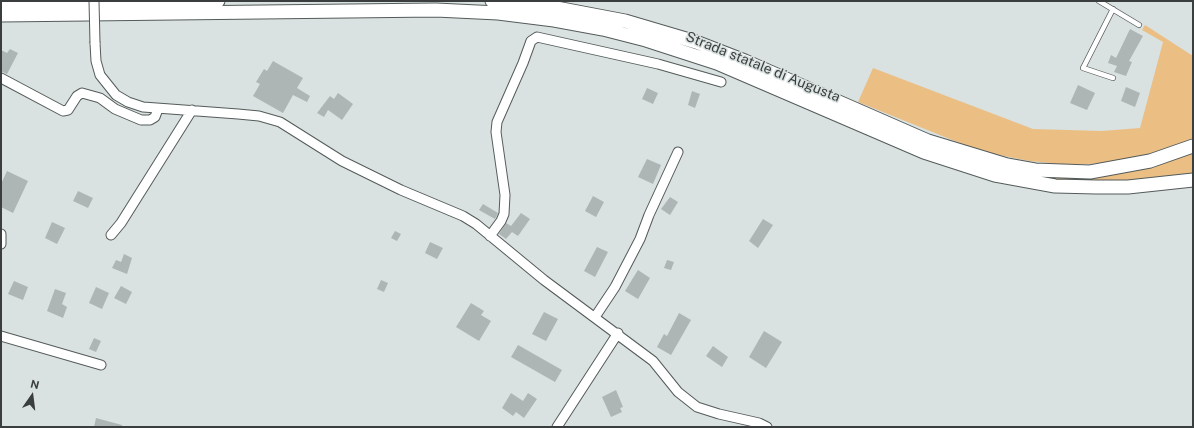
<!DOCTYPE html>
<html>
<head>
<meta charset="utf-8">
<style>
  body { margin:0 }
  #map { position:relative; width:1194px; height:428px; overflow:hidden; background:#d9e1e1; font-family:"Public Sans",sans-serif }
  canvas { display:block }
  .frame { position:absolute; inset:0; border:2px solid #3b3e3e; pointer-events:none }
  .north { position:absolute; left:12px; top:376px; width:40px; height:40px; -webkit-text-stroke:3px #d9e1e1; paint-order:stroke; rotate:14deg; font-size:11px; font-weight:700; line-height:16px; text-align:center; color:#3b3e3e }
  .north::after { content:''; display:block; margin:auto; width:14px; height:18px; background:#3b3e3e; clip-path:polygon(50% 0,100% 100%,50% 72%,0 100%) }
</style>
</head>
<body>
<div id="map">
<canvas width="1194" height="428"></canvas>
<div class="frame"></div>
<div class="north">N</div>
</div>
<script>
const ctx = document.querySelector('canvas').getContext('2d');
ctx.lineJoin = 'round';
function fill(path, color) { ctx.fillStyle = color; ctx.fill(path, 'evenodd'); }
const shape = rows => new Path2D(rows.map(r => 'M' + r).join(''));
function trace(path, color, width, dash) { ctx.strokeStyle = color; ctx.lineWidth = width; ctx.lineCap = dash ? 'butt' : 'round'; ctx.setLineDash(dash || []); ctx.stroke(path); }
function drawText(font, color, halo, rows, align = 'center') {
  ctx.font = font + ' "Public Sans",sans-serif'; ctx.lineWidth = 3; ctx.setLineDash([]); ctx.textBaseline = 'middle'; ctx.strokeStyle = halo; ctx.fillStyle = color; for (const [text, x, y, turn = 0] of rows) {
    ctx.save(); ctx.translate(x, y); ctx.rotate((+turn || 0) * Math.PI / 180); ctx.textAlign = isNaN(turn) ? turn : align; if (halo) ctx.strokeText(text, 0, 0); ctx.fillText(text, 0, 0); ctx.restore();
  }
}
fill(shape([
  [1145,25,1193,56,1193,138,1170,149,1135,159,1090,164,1060,164,1029,161,999,155,967,146,858,102,873,68,1033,129,1102,131,1140,128,1163,42,1142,30],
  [1193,152,1193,176,1154,180,1073,181,1038,178,1036,175]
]), '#ebbf84');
fill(shape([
  [1130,29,1143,36,1129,61,1132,62,1126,76,1114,72,1117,66,1108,63,1111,55,1116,58],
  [10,49,18,53,7,74,1,71,1,50,7,53],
  [273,61,303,78,297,88,310,96,307,102,293,95,283,113,253,96,260,84,256,82,264,69,267,71],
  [1078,85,1095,93,1087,110,1070,103],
  [1126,87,1140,93,1135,107,1121,101],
  [647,88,658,93,653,104,642,99],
  [692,91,700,94,695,108,688,105],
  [338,93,353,104,342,120,328,110,324,117,317,113,330,96,334,99],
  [647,159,661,165,653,184,638,177],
  [7,171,28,181,13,213,1,207,1,184],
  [78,191,93,198,88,208,73,201],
  [593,196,604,202,596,217,585,211],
  [670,197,678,202,670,215,661,209],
  [483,204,498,213,495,219,479,210],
  [521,213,530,219,518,236,512,232,506,239,499,234,506,223,511,226],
  [763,219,773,225,758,248,749,241],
  [52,222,65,228,57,244,45,238],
  [395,231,401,234,397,241,391,238],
  [430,242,443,248,437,259,425,253],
  [597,247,608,252,595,277,584,271],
  [124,254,132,258,127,274,112,268,116,260,121,262],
  [667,260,674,262,671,270,664,268],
  [638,270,650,278,638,299,625,291],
  [381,280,388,283,384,292,377,289],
  [14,281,28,287,23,300,8,294],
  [121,286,132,292,126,304,114,298],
  [96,287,109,293,102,309,89,303],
  [55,289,66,293,62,304,67,307,63,318,47,311],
  [471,303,484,311,481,315,491,321,479,341,456,327],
  [544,312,558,319,546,341,532,334],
  [679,313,691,320,671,355,657,347,664,334,667,336],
  [764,331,782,342,766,368,749,357],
  [94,338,101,341,96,352,89,349],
  [518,345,562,370,555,382,511,357],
  [713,346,728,357,722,367,706,356],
  [616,390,623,407,620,408,622,412,611,417,602,397],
  [511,393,523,401,528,393,537,399,524,418,516,412,513,416,502,408],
  [96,418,122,425,122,427,94,427]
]), '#aeb5b5');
const service = shape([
  [1099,1,1139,25],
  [1113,78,1083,68,1113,9]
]);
const minor = shape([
  [95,43,96,61,100,75,116,95,128,102,143,107,238,114,259,116,280,122,342,161,401,190,463,216,476,224,544,280,653,361,678,392,697,407,719,414,759,423,767,427],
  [1,78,63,111,68,110,77,96,82,93,100,98,115,109,141,120,150,120,155,117,158,109],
  [1,234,1,244],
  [111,235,121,223,192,110],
  [490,236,501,221,504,214,505,195,496,132,497,122,523,63,531,41,537,37,658,64,721,82],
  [595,317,615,287,640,239,649,215,678,152],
  [1,336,101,365],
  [557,427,618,333]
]);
const secondary = shape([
  [492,1,551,7,625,21,696,42,745,61,928,141,1007,165,1035,170,1090,172,1150,161,1193,146],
  [1,4,218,1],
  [1,15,436,10,498,13,554,20,603,29,646,40,717,63,924,152,995,175,1055,186,1096,187,1128,187,1193,180]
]);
trace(service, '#545b5a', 6);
trace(minor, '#545b5a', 11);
trace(secondary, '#545b5a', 15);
trace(service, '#fff', 4.5);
trace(minor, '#fff', 9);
trace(secondary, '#fff', 13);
const minorBridge = shape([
  [94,1,95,43]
]);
trace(minorBridge, '#545b5a', 11, []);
trace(minorBridge, '#fff', 9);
drawText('14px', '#3b3e3e', '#d9e1e1', [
  ["Strada statale di Augusta",763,67,22]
]);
</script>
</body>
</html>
